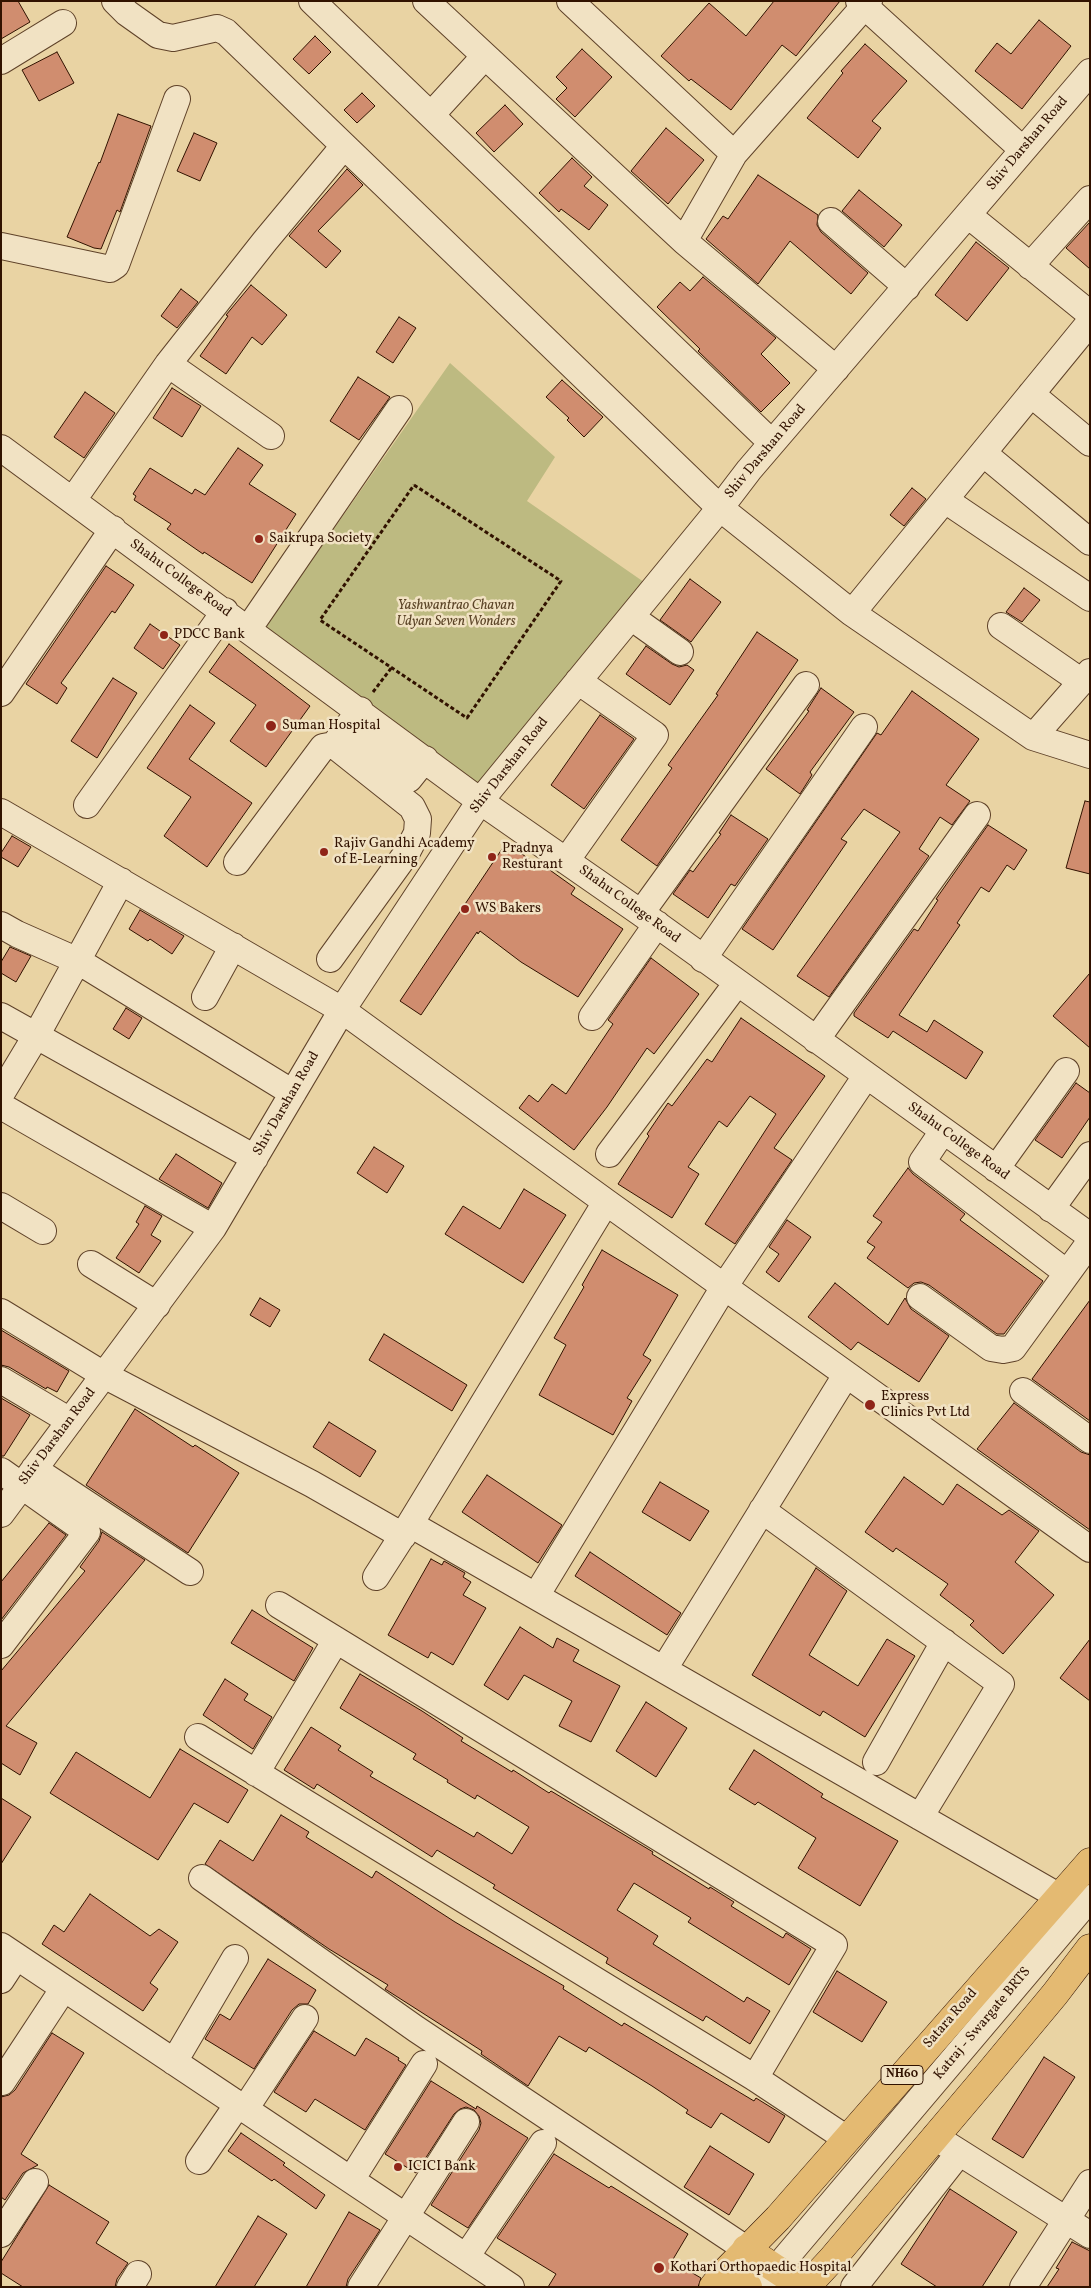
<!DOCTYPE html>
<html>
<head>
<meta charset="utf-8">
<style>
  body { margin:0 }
  #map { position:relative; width:1091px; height:2288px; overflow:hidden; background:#e9d3a3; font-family:Vollkorn,serif }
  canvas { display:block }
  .frame { position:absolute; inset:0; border:2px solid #311200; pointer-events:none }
</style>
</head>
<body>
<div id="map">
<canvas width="1091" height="2288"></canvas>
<div class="frame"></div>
</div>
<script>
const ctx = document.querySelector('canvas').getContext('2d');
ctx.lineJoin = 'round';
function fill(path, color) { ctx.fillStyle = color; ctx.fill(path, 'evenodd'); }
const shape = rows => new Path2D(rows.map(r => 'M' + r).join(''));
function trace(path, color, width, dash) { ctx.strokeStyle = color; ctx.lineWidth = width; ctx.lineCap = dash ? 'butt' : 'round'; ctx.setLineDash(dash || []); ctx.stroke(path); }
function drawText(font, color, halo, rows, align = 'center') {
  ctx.font = font + ' Vollkorn,serif'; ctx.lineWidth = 5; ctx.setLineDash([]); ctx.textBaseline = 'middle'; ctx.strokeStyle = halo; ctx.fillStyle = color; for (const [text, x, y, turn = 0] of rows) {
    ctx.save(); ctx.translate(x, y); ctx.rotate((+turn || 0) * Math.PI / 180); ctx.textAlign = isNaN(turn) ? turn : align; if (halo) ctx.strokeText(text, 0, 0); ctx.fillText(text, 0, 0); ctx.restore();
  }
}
fill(shape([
  [450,363,555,457,527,501,654,589,480,801,261,633]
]), '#bdba81');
const building = shape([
  [1,1,18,1,30,22,1,39,1,1],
  [774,1,840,1,796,56,782,45,731,110,691,79,689,81,661,56,709,3,746,36,774,1],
  [1039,20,1071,46,1022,109,975,71,997,43,1011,54,1039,20],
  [315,36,331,52,309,74,293,59,315,36],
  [865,44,907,81,872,121,881,128,858,158,807,118,843,73,841,71,865,44],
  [582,49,612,77,575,117,556,99,567,88,556,77,582,49],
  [57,52,74,83,39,101,22,70,57,52],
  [362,93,375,106,357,123,344,110,362,93],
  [505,105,523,124,494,152,476,133,505,105],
  [118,114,151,126,120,212,117,210,101,249,94,248,67,237,99,162,100,163,118,114],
  [666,128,704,160,668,204,631,171,666,128],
  [194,133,217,143,200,181,177,171,194,133],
  [572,158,592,177,584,186,608,205,589,230,561,209,559,212,539,193,572,158],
  [347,169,363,185,318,231,341,251,326,268,289,236,347,169],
  [758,175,818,215,817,225,821,232,868,273,851,294,790,241,758,284,706,239,723,216,728,219,758,175],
  [859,190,902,225,884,247,842,211,859,190],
  [1090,222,1090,269,1066,248,1090,222],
  [976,242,1009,268,967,321,935,295,976,242],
  [703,277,776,338,761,354,790,383,761,412,698,351,700,349,657,307,680,282,690,291,703,277],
  [251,285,287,315,262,345,252,337,226,374,200,356,228,316,226,315,251,285],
  [181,289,198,302,177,328,161,316,181,289],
  [399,317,416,328,393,363,376,352,399,317],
  [358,377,390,397,359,440,330,421,358,377],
  [562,380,603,417,584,437,567,420,569,418,546,397,562,380],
  [172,388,201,406,182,437,153,418,172,388],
  [85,392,115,413,84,458,54,437,85,392],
  [238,448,263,465,249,484,296,514,252,583,204,552,203,554,167,529,171,524,134,500,136,496,133,494,150,468,192,494,195,489,205,495,238,448],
  [912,488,926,499,904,526,890,515,912,488],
  [106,566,134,585,115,613,112,611,61,683,67,688,57,704,26,684,106,566],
  [690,579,721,602,691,642,660,620,690,579],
  [1024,588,1040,600,1022,622,1006,612,1024,588],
  [150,624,180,645,163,669,134,648,150,624],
  [757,632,798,660,657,866,621,840,672,768,668,765,718,695,716,694,757,632],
  [229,644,310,706,266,767,230,741,256,705,209,672,229,644],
  [646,646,672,664,679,667,687,665,694,670,670,705,626,674,646,646],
  [113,678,137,693,97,758,71,741,113,678],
  [821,688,854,712,810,772,812,775,800,794,766,769,809,711,807,710,821,688],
  [912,691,979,739,946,785,970,801,952,825,940,817,919,849,929,856,829,997,797,976,900,832,864,809,841,839,847,842,773,950,742,929,877,733,881,735,912,691],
  [190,705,215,723,189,759,252,803,207,867,164,836,191,797,147,768,190,705],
  [600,715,634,739,584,809,551,785,600,715],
  [1085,801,1090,802,1090,874,1066,868,1085,801],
  [731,815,768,839,735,886,731,884,708,918,673,894,690,870,693,872,721,834,719,833,731,815],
  [988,825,1027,850,1014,870,1007,865,989,892,981,887,957,923,960,925,899,1015,927,1032,934,1020,983,1052,966,1079,893,1031,888,1038,854,1016,854,1013,914,929,918,931,938,900,936,899,988,825],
  [12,836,31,847,18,867,1,857,1,853,12,836],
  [506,843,545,870,547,868,575,888,571,894,623,929,578,997,521,962,480,931,478,934,477,932,421,1015,400,1001,506,843],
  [140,910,184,936,172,954,150,939,148,941,129,929,140,910],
  [10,947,31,956,16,982,1,973,1,962,10,947],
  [651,958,699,994,654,1054,647,1048,607,1107,574,1150,519,1108,529,1095,538,1102,552,1084,566,1094,613,1024,608,1020,651,958],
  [1090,973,1090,1048,1053,1016,1090,973],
  [126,1008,142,1018,129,1039,113,1029,126,1008],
  [741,1018,825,1076,774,1148,792,1160,735,1244,705,1224,776,1114,750,1096,727,1127,719,1121,688,1167,699,1174,672,1218,618,1184,649,1136,647,1134,668,1103,672,1106,707,1059,712,1062,741,1018],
  [1076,1083,1090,1093,1090,1117,1062,1158,1035,1140,1076,1083],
  [374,1147,404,1166,387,1193,357,1173,374,1147],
  [176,1154,222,1183,208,1208,159,1179,176,1154],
  [908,1168,913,1174,965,1214,960,1220,1043,1281,1004,1334,997,1334,929,1285,921,1282,914,1283,908,1288,867,1258,875,1247,867,1242,882,1222,873,1216,908,1168],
  [524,1189,566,1215,523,1283,445,1234,463,1206,500,1229,524,1189],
  [145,1206,162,1216,151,1235,161,1241,139,1273,116,1258,139,1224,136,1222,145,1206],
  [787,1220,811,1237,779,1282,766,1272,779,1254,769,1247,787,1220],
  [602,1250,678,1295,643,1355,651,1360,627,1398,632,1401,613,1435,539,1395,566,1345,554,1338,584,1287,582,1285,602,1250],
  [835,1283,888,1325,905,1298,911,1309,949,1336,919,1382,858,1342,851,1350,808,1317,835,1283],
  [260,1298,280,1310,270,1327,250,1315,260,1298],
  [1090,1300,1090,1421,1032,1379,1090,1300],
  [1,1330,69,1371,57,1392,47,1387,46,1389,9,1367,1,1365,1,1330],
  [384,1334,467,1385,452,1411,369,1360,384,1334],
  [1,1398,30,1415,4,1456,1,1456,1,1398],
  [1014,1403,1081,1452,1090,1455,1090,1530,977,1449,1014,1403],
  [135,1409,193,1447,195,1445,239,1473,188,1553,86,1485,135,1409],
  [329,1422,376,1451,360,1477,313,1447,329,1422],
  [487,1475,562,1525,538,1563,462,1512,487,1475],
  [904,1477,943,1505,957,1484,1002,1515,1009,1510,1039,1531,1015,1562,1054,1595,1003,1654,970,1625,974,1621,940,1595,948,1584,896,1548,893,1552,865,1532,904,1477],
  [660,1482,709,1511,690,1541,642,1512,660,1482],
  [49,1523,66,1535,1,1620,1,1582,49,1523],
  [102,1532,145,1560,6,1726,37,1743,20,1775,1,1763,1,1671,85,1571,80,1567,99,1541,102,1532],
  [590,1552,681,1613,667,1635,575,1576,590,1552],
  [431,1559,442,1565,444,1561,465,1573,463,1577,471,1582,463,1595,486,1608,453,1665,431,1652,428,1658,388,1635,431,1559],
  [816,1568,847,1591,809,1655,858,1686,887,1639,915,1656,865,1737,823,1711,820,1716,752,1675,816,1568],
  [252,1610,313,1648,294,1681,231,1643,252,1610],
  [520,1627,553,1648,557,1638,579,1650,573,1661,620,1686,591,1742,559,1726,572,1701,524,1675,508,1700,484,1685,520,1627],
  [1090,1639,1090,1701,1060,1678,1090,1639],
  [360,1674,422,1711,463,1738,461,1741,512,1772,513,1770,549,1793,551,1791,653,1852,652,1854,709,1889,710,1887,734,1902,731,1906,783,1938,786,1933,811,1949,789,1985,688,1922,691,1918,634,1883,617,1910,658,1936,653,1944,744,2002,747,1997,770,2011,750,2044,706,2016,703,2021,606,1963,608,1958,493,1888,495,1885,437,1850,432,1857,317,1784,314,1789,284,1770,311,1727,341,1746,338,1750,373,1772,370,1776,474,1837,477,1832,512,1854,529,1827,477,1795,475,1799,447,1782,448,1780,413,1759,416,1754,340,1708,360,1674],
  [225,1679,248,1694,244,1700,272,1717,253,1749,203,1715,225,1679],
  [646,1702,687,1728,656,1777,616,1751,646,1702],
  [180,1749,248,1790,228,1823,194,1803,158,1860,50,1793,76,1752,150,1798,180,1749],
  [754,1750,823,1794,821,1797,898,1841,860,1906,798,1868,816,1838,758,1802,755,1805,729,1789,754,1750],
  [1,1798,31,1817,1,1864,1,1798],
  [281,1815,309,1832,306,1837,372,1878,376,1871,455,1922,564,1986,563,1989,622,2026,624,2023,754,2101,756,2098,785,2116,769,2143,721,2113,711,2128,686,2113,688,2110,652,2086,589,2047,586,2052,559,2036,528,2086,481,2054,482,2051,385,1989,388,1985,329,1949,205,1864,220,1840,253,1861,281,1815],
  [90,1894,150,1936,159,1929,178,1942,150,1983,158,1989,143,2011,42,1944,54,1925,64,1932,90,1894],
  [268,1959,316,1990,308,2004,299,2004,292,2010,254,2069,205,2039,220,2014,230,2020,268,1959],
  [837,1971,887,2002,862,2042,813,2012,837,1971],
  [314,2031,355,2056,366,2038,399,2058,398,2060,406,2065,365,2130,315,2099,306,2112,274,2092,314,2031],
  [52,2033,84,2053,21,2154,38,2165,23,2173,5,2200,1,2197,1,2097,9,2095,15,2090,52,2033],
  [1044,2057,1075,2077,1023,2158,992,2139,1044,2057],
  [431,2081,476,2109,477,2106,528,2138,468,2228,431,2205,479,2130,481,2123,479,2116,474,2110,466,2107,460,2109,454,2114,416,2173,385,2154,431,2081],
  [241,2133,285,2163,283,2165,325,2195,316,2209,274,2179,272,2181,228,2151,241,2133],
  [710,2146,754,2174,729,2215,684,2187,710,2146],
  [554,2154,609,2188,611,2186,688,2234,672,2261,701,2278,698,2287,548,2287,556,2274,497,2238,554,2154],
  [49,2185,109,2222,96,2243,128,2263,117,2279,115,2287,23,2287,1,2273,1,2262,49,2185],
  [950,2189,1017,2232,982,2287,937,2287,901,2264,950,2189],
  [349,2212,380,2230,348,2279,346,2287,306,2287,349,2212],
  [258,2216,287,2234,254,2287,215,2287,258,2216],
  [1072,2242,1090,2251,1090,2287,1047,2287,1059,2269,1056,2268,1072,2242]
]);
fill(building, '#d08d6f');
trace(building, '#311200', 1);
const minor = shape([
  [115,1,127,13,158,35,173,38,217,28,226,32,720,508,852,613,1033,737,1090,755],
  [312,1,772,443],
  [426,1,684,241],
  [570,1,734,154],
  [859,1,1023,150],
  [1,61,63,23],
  [431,115,485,56],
  [968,215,1090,314],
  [831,221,907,287],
  [1,246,110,269,116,265,177,99],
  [1030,266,1090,199],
  [168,364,271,436],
  [836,369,684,241,734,154,869,1],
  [1031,394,1090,443],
  [1,448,480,801,641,913,1090,1236],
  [983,453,1090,542],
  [73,500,168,364,265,241,344,146],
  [945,500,1090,598],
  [852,613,1090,322],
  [631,617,680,652],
  [1001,626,1082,682],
  [249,628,399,409],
  [1,693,113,529],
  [345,730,409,779,425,759],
  [1033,737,1090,672],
  [87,805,225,611],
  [1,812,342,1010,606,1202,1090,1549],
  [566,861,655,735,578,681],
  [237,862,323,747,334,745,360,710],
  [641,913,806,685],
  [1,925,17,934,78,961,293,1093],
  [330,959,406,854,417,833,418,819,412,807,334,745],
  [703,959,864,727],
  [205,997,233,946],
  [1,1016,255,1158],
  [592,1017,657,924],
  [816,1040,977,815],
  [1,1094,36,1036,121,881],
  [1,1106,213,1228],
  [943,1131,922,1162,1067,1273],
  [609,1154,737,983],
  [996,1169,1066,1071],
  [606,1202,410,1524,1058,1896],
  [1,1206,43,1231],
  [1051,1209,1090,1155],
  [91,1264,157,1305],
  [920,1297,991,1348,1003,1350,1013,1348,1090,1242],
  [1,1312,104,1375,312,1484,403,1536],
  [1,1380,70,1421],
  [1023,1391,1090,1440],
  [34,1469,190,1572],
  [1,1471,87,1532,1,1645],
  [762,1510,1001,1684,920,1817],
  [1,1514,213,1228,342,1010,480,801,720,508,749,470,1090,72],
  [376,1577,410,1524],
  [536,1596,724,1287,866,1076],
  [279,1605,834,1945,755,2078],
  [664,1669,846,1375],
  [198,1737,755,2078,847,2139],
  [876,1762,944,1642],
  [256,1773,336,1640],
  [202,1878,416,2029,746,2249],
  [1,1946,511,2287],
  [1,1980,16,1957],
  [174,2062,235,1958],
  [2,2082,64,1988],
  [245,2109,305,2018],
  [935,2137,1090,2235],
  [199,2161,238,2104],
  [351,2180,424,2064],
  [1,2234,35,2182],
  [466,2257,543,2143],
  [130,2287,138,2274],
  [361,2287,466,2122],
  [758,2287,776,2269,1090,1898],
  [854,2287,959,2153],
  [1023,2287,1090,2183]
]);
const major = shape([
  [746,2249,803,2287],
  [725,2272,748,2287]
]);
const highway = shape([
  [713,2287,725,2272,778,2218,1090,1862],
  [806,2287,832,2259,986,2077,1055,1994,1090,1948]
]);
trace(minor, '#5f4229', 28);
trace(major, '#311200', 29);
trace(highway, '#311200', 29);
trace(shape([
  [414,485,561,581,467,718,320,620,414,485],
  [373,692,392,667]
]), '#311200', 3, [4, 2.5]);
trace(minor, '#f1e2c3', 26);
trace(major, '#e4ba72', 28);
trace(highway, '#e4ba72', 28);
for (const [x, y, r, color] of [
  [259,539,5,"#8f2418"],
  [164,635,5,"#8f2418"],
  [271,726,6,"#8f2418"],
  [324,852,5,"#8f2418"],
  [492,857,5,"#8f2418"],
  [465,909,5,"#8f2418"],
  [870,1405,6,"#8f2418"],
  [398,2167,5,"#8f2418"],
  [659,2268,6,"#8f2418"]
]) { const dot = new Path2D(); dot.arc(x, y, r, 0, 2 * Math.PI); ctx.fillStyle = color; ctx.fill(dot); trace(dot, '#f1e2c3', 2); }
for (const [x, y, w] of [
  [902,2075,42]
]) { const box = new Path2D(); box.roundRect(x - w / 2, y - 9.5, w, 19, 4); ctx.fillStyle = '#f1e2c3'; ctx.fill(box); trace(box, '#311200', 1); }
drawText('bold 12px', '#311200', null, [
  ["NH60",902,2075]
]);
drawText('14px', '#311200', '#f1e2c3', [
  ["Shiv Darshan Road",1028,144,-50],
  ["Shiv Darshan Road",766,452,-50],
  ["Shahu College Road",180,579,36],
  ["Shiv Darshan Road",510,766,-52],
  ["Shahu College Road",629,905,36],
  ["Shiv Darshan Road",287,1104,-60],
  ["Shahu College Road",958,1142,36],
  ["Shiv Darshan Road",58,1437,-53],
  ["Satara Road",951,2019,-49],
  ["Katraj - Swargate BRTS",983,2024,-50]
]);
drawText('14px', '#311200', '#f1e2c3', [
  ["Saikrupa Society",269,539],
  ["PDCC Bank",174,635],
  ["Suman Hospital",282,726],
  ["Rajiv Gandhi Academy",334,844],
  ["of E-Learning",334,860],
  ["Pradnya",502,849],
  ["Resturant",502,865],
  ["WS Bakers",475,909],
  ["Express",881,1397],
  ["Clinics Pvt Ltd",881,1413],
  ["ICICI Bank",408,2167],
  ["Kothari Orthopaedic Hospital",670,2268]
], 'left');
drawText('italic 14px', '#5b4427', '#f1e2c3', [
  ["Yashwantrao Chavan",456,606],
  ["Udyan Seven Wonders",456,622]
]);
</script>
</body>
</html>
